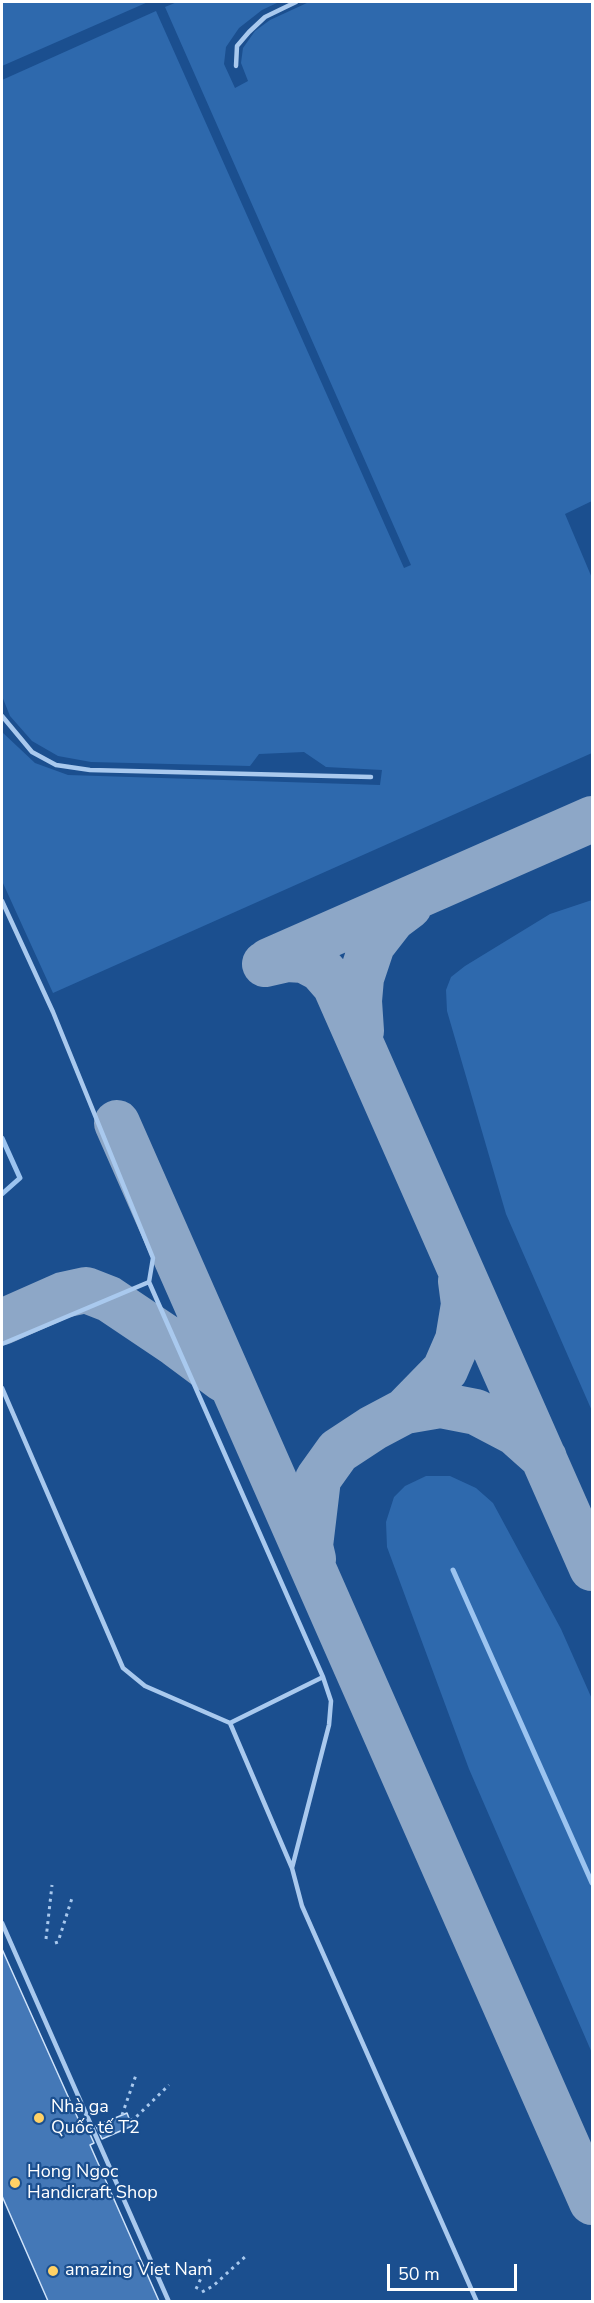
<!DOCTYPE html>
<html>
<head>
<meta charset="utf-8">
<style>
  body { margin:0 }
  #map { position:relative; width:594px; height:2303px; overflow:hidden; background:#1b4f8f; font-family:"Nunito Sans",sans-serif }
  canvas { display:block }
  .frame { position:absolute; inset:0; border:3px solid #fff; pointer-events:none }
  .scale { position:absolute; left:387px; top:2264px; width:130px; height:27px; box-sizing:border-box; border:3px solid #fff; border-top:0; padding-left:8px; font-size:18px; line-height:21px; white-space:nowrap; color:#fff; -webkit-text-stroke:4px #1b4f8f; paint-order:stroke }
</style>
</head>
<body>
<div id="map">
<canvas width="594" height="2303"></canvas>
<div class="frame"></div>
<div class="scale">50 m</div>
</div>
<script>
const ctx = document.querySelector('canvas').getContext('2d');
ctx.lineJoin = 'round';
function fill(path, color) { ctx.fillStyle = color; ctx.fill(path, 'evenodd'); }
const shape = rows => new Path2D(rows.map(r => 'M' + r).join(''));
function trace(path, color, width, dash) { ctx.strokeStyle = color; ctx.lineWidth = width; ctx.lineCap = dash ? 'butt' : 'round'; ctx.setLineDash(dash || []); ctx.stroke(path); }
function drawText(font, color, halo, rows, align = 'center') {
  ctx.font = font + ' "Nunito Sans",sans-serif'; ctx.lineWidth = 4.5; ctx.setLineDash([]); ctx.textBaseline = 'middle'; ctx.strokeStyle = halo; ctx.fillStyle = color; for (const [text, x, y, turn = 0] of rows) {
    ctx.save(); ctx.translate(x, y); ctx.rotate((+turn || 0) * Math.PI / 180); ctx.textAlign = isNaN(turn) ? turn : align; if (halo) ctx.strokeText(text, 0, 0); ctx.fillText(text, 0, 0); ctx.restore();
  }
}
fill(shape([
  [2,2,148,2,2,66],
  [177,2,279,2,262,10,239,28,226,47,224,64,235,88,248,81,241,63,243,48,255,31,270,20,309,2,592,2,592,501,565,514,592,578,592,753,53,993,2,881,2,732,35,763,68,775,380,785,382,770,326,767,304,752,259,754,250,766,91,762,58,756,32,741,10,716,2,696,2,80,156,11,404,568,411,565,165,7],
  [592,900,592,1411,506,1214,447,1011,446,990,451,977,465,966,550,914],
  [426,1476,450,1476,476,1488,493,1503,561,1629,592,1699,592,2053,469,1769,387,1547,386,1522,394,1497,405,1486]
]), '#2e69ad');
trace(shape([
  [2,1138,20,1178,2,1194],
  [453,1570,592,1883]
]), '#9cc4f0', 5);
trace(shape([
  [269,961,592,819],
  [265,964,287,959,304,960,321,969,335,985,592,1568],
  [361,1031,359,1001,361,978,372,945,393,918,409,906],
  [117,1123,592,2202],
  [2,1322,63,1295,86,1290,109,1299,176,1344,223,1379],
  [405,1411,440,1405,476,1412,516,1433,544,1458],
  [313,1559,310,1546,318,1479,338,1451,373,1428,405,1411,445,1370,458,1340,464,1304,461,1281]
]), '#8da7c7', 46);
const building = shape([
  [2,1949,84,2132,88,2130,94,2143,90,2145,159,2301,48,2301,2,2196,2,1949],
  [127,2113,132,2126,102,2139,96,2126,127,2113]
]);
fill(building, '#4478b7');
trace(building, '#cfe3fa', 1.5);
trace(shape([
  [46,1939,52,1885],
  [55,1943,58,1942,73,1895],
  [122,2115,136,2075],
  [130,2120,134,2119,169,2085],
  [196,2289,210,2259],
  [202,2292,213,2286,247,2255]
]), '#a9c9ee', 3, [3, 4.5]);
trace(shape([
  [236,66,237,46,249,32,265,17,296,2],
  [2,716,32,752,56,765,90,770,371,777],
  [2,901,53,1012,153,1258,149,1282,323,1677,230,1723],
  [2,1344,149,1282],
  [2,1388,123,1668,145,1686,230,1723,292,1868,302,1906,477,2302],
  [292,1868,329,1725,331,1701,323,1677],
  [2,1923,169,2302]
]), '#a9c9ee', 4.5);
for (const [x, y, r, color] of [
  [39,2118,6,"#ffd166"],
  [15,2183,6,"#ffd166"],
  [53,2271,6,"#ffd166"]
]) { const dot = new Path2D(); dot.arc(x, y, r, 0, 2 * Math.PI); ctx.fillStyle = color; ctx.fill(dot); trace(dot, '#1b4f8f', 2); }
drawText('18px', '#fff', '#1b4f8f', [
  ["Nhà ga",51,2108],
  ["Quốc tế T2",51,2129],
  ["Hong Ngoc",27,2173],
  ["Handicraft Shop",27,2194],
  ["amazing Viet Nam",65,2271]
], 'left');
</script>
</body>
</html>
